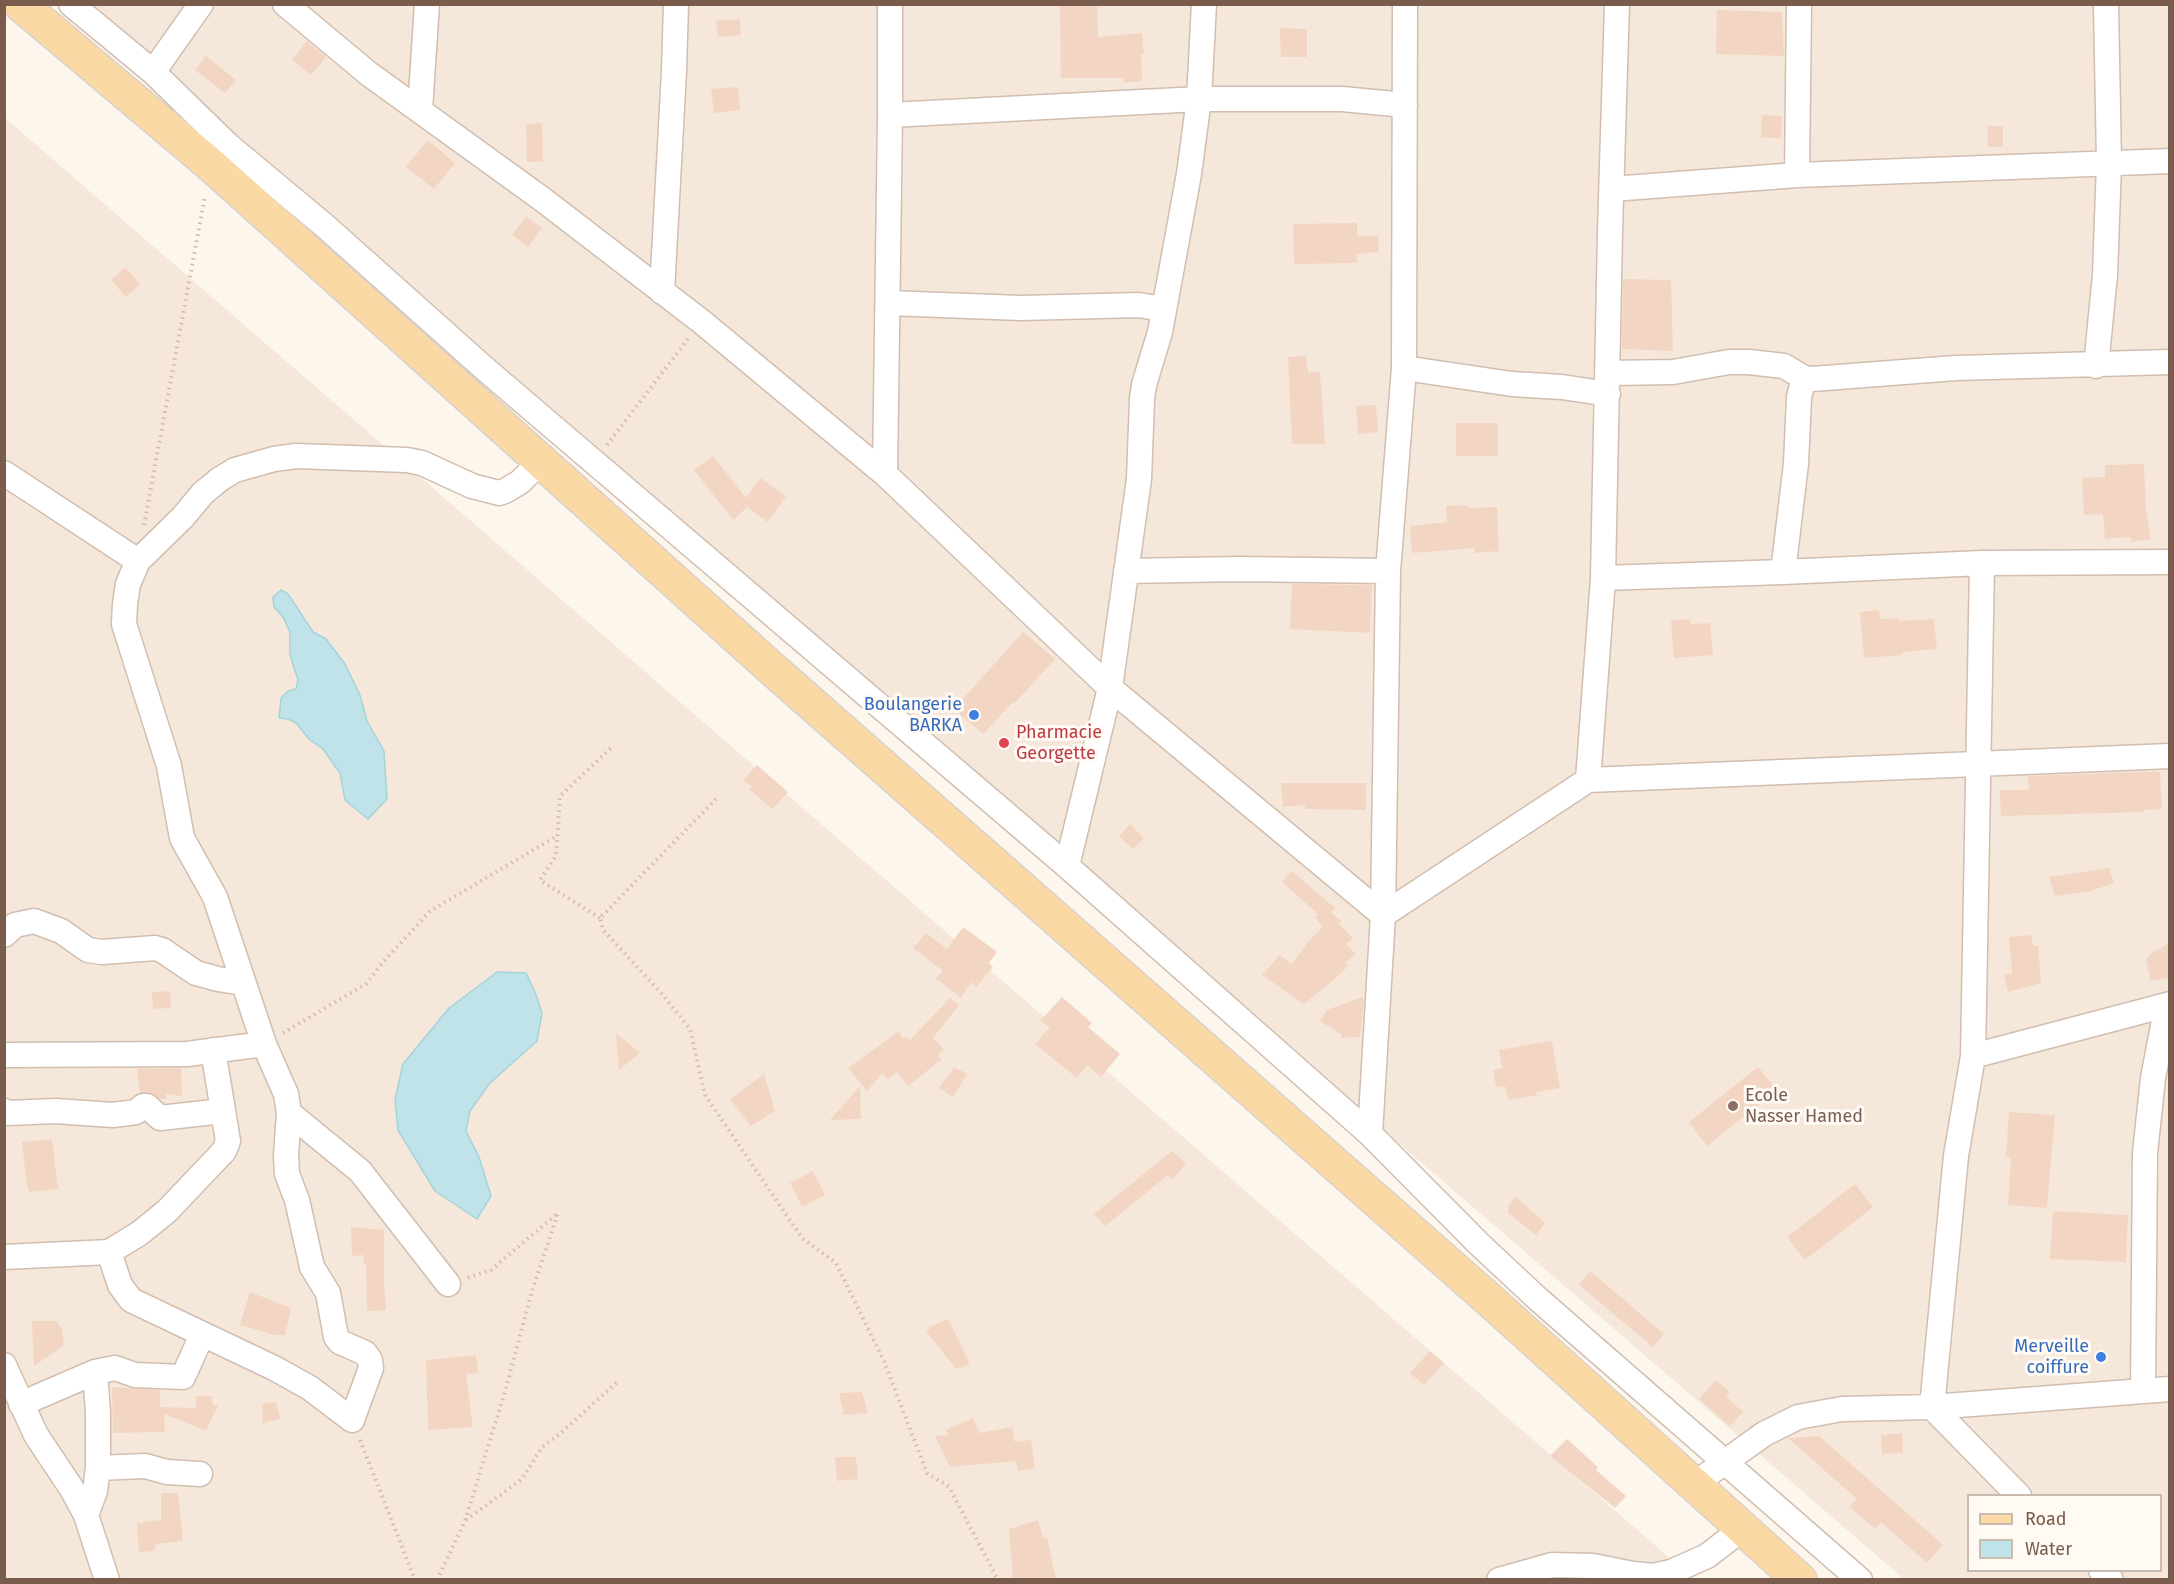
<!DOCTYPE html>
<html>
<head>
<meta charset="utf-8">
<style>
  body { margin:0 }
  #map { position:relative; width:2174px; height:1584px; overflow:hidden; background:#fdf6ec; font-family:"Fira Sans",sans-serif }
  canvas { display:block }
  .frame { position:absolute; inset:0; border:6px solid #7a5c4d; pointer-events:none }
  .legend { position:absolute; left:1967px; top:1494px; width:195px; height:78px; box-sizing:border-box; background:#fffaf3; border:2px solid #cabbb1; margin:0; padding:8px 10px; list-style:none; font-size:18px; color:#7a5c4d }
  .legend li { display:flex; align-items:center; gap:12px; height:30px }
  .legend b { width:30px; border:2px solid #cabbb1 }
</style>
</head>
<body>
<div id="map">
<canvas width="2174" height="1584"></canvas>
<div class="frame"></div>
<ul class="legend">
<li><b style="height:8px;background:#fbd9a5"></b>Road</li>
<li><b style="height:16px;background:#bfe3e8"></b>Water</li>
</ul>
</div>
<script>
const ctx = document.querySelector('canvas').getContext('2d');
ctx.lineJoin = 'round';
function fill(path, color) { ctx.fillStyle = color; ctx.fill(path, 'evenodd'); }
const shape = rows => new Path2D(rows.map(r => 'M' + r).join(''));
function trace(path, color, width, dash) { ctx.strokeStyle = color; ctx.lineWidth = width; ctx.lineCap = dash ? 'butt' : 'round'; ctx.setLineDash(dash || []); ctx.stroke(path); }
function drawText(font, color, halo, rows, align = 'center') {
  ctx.font = font + ' "Fira Sans",sans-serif'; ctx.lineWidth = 6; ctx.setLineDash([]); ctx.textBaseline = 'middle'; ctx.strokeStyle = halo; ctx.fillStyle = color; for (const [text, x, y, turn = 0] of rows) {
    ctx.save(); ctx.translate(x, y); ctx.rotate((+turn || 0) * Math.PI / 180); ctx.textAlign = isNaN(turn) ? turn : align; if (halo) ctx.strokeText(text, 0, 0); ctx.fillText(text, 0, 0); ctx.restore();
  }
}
fill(shape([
  [80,5,2169,5,2169,1579,1904,1579],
  [1968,1496,2160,1496,2160,1570,1968,1570],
  [5,118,1694,1579,5,1579]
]), '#f5e8da');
const water = shape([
  [281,590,288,594,313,632,326,639,345,664,360,695,367,721,384,751,387,799,368,819,345,800,340,773,323,749,310,740,296,723,288,719,279,718,281,698,288,691,296,689,298,680,290,655,290,632,283,617,274,607,273,597,281,590],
  [497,972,526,973,535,992,542,1013,537,1041,489,1084,470,1111,466,1131,479,1157,491,1196,477,1219,435,1191,398,1130,395,1100,403,1064,449,1008,497,972]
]);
fill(water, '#bfe3e8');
trace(water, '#a5d3da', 1.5);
fill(shape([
  [1060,4,1097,4,1098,37,1142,33,1144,54,1141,54,1142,81,1124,83,1124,78,1061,78],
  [1717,10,1782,12,1784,56,1716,54],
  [740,19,741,35,718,37,716,21],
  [1280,28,1307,29,1307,57,1281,57],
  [307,41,326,57,311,75,292,60],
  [206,56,236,80,225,93,195,70],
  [738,87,740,110,714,113,711,89],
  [1762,115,1782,116,1781,138,1761,138],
  [542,123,543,162,527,162,526,124],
  [1987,126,2003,126,2003,147,1988,147],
  [428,140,455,163,434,189,406,167],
  [526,217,542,228,528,247,512,235],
  [1357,223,1357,237,1378,235,1379,252,1357,254,1357,263,1294,264,1293,224],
  [125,267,140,284,126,297,111,280],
  [1623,279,1671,280,1673,351,1622,349],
  [1306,356,1308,373,1320,372,1325,444,1292,444,1288,357],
  [1376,405,1378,432,1358,434,1356,406],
  [1456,423,1498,423,1498,456,1456,456],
  [713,456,746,498,760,478,786,496,768,522,747,507,733,520,694,470],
  [2144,464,2146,509,2151,539,2132,542,2131,537,2105,539,2103,514,2084,515,2082,478,2105,477,2105,465],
  [1468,505,1469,508,1497,507,1499,551,1475,553,1475,548,1412,553,1410,526,1447,522,1446,506],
  [1292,584,1372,585,1370,633,1290,629],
  [1879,610,1880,619,1899,618,1899,621,1934,619,1937,649,1902,652,1903,655,1864,658,1860,612],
  [1690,619,1691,624,1710,623,1713,655,1674,658,1671,620],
  [1023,632,1055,659,1014,704,1013,702,983,734,954,709],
  [757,765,788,792,772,809,749,789,752,787,743,780],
  [2142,772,2160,772,2162,809,2144,810,2144,812,2001,816,2000,790,2029,790,2028,776],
  [1281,783,1366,783,1366,810,1305,809,1305,805,1283,807],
  [1130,824,1144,838,1133,849,1119,836],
  [2109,868,2114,883,2091,891,2055,896,2049,877],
  [1292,871,1335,908,1331,912,1341,921,1339,924,1353,938,1346,944,1356,954,1345,963,1348,966,1338,976,1304,1004,1262,975,1280,955,1292,964,1308,942,1323,927,1315,917,1318,914,1282,882],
  [963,927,997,952,989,963,993,967,976,987,971,982,961,998,936,978,943,971,913,948,926,933,947,949],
  [2031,935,2033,946,2038,946,2041,983,2008,992,2004,975,2012,973,2009,937],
  [2169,943,2169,978,2151,981,2146,960,2152,953],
  [170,991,171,1008,153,1009,152,992],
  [1062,997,1092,1023,1088,1027,1120,1054,1101,1077,1087,1065,1077,1078,1035,1044,1050,1027,1040,1021],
  [1362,997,1364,1001,1360,1037,1341,1038,1341,1034,1320,1021,1327,1010],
  [950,998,959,1005,933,1038,944,1050,937,1056,942,1059,908,1086,897,1072,888,1080,882,1073,867,1091,848,1068,898,1032,903,1039,906,1036,910,1040],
  [616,1033,640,1053,619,1070],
  [1552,1041,1560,1088,1536,1092,1537,1095,1508,1100,1505,1086,1496,1087,1493,1070,1502,1068,1499,1050],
  [954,1067,967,1074,953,1097,939,1088],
  [1758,1067,1777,1090,1707,1146,1689,1122],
  [181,1068,182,1096,166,1094,166,1099,160,1099,148,1092,140,1093,137,1069],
  [764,1074,775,1111,751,1126,730,1099],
  [860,1086,861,1119,830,1120],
  [2009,1112,2055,1115,2047,1208,2008,1205,2011,1157,2006,1157],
  [52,1139,58,1189,29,1192,26,1179,22,1142],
  [1172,1151,1186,1163,1173,1179,1168,1175,1105,1226,1094,1214],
  [813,1171,825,1195,802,1207,790,1183],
  [1855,1184,1873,1207,1805,1260,1787,1237],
  [1516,1197,1545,1223,1536,1235,1508,1213,1508,1206],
  [2053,1211,2128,1215,2126,1262,2050,1259],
  [351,1227,384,1230,384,1280,386,1310,367,1311,366,1264,364,1265,363,1255,352,1256],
  [1590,1271,1664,1334,1653,1347,1579,1285],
  [250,1292,291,1308,285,1335,275,1335,240,1325],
  [948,1319,970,1364,956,1369,926,1331,931,1326],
  [32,1321,56,1321,62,1329,64,1345,34,1366],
  [1430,1351,1444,1363,1424,1385,1410,1373],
  [476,1355,478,1373,466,1374,473,1427,428,1430,426,1360],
  [1716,1380,1730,1392,1726,1397,1743,1412,1730,1426,1699,1399],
  [112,1387,160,1390,160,1407,196,1408,196,1396,212,1396,213,1405,218,1405,206,1431,164,1414,165,1432,113,1433],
  [862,1392,868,1413,844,1415,839,1393],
  [276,1402,280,1419,263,1423,262,1404],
  [973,1418,980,1433,1012,1427,1015,1442,1031,1440,1035,1468,1018,1471,1016,1461,950,1467,935,1436,948,1435,946,1430],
  [1902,1433,1903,1453,1882,1454,1881,1435],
  [1819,1436,1943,1545,1927,1563,1881,1522,1875,1529,1850,1507,1857,1499,1788,1438],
  [1567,1439,1598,1467,1596,1470,1626,1496,1615,1508,1550,1456],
  [835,1457,856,1457,858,1479,837,1481],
  [161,1493,178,1493,183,1541,155,1544,155,1551,139,1552,137,1523,161,1520],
  [1038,1520,1043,1538,1047,1537,1056,1580,1013,1580,1009,1529]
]), '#f3d5c3');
const street = shape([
  [71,4,153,72,228,145,325,226,484,368,1067,866,1370,1134,1479,1244,1538,1299,1860,1580],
  [285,4,369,74,542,199,702,322,885,474,1110,688,1383,915],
  [1799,4,1797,175,2170,161],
  [153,72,201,4],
  [420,110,427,4],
  [890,115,1199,99,1342,99,1405,105],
  [1612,189,1797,175],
  [662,292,674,71,676,4],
  [888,303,1021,308,1139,305,1163,309],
  [2096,366,2105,275,2109,163,2106,4],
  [1404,368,1512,384,1562,387,1608,394],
  [1608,373,1673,372,1729,362,1749,362,1784,366,1804,378,1812,379,1956,368,2170,362],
  [1804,378,1799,397,1796,464,1783,572,1982,563,2170,562],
  [4,473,138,561],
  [885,474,890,115,890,4],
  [1982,563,1973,1056,2170,1004],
  [1126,571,1239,569,1388,571],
  [1603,578,1783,572],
  [1588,780,2170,756],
  [1067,866,1110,688,1139,479,1142,399,1144,385,1160,332,1189,174,1199,99,1204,4],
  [1383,915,1588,780,1603,578,1610,231,1617,4],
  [4,935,15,925,34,921,61,931,88,950,102,952,155,948,162,950,196,973,218,979,243,983],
  [4,1055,187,1054,264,1044],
  [1973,1056,1956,1156,1932,1407,2019,1496],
  [4,1111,8,1113,55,1111,113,1115,136,1112,143,1106,147,1106,160,1118,223,1111],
  [1370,1134,1383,915,1388,571,1404,368,1405,4],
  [109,1252,120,1285,131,1300,274,1368,310,1388,352,1420,371,1368,370,1360,365,1353,340,1342,336,1337,328,1293,312,1267,297,1200,287,1174,286,1155,289,1113],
  [4,1257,109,1252,140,1233,167,1211,224,1151,228,1141,213,1050],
  [448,1284,360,1171,289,1113,286,1094,264,1044,215,897,182,838,169,766,124,624,125,604,128,584,138,561,183,517,203,493,220,479,235,470,274,459,296,456,407,460,422,463,472,486,499,493,505,491,520,482,541,461],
  [4,1365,36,1435,72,1489,86,1515,107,1580],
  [2143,1390,2145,1153,2153,1078,2167,1005],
  [21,1404,95,1372,115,1368,135,1375,183,1377,202,1335],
  [98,1468,145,1466,167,1472,200,1474],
  [1693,1485,1764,1434,1798,1417,1842,1409,1932,1407,2170,1389],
  [86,1515,95,1491,98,1468,98,1412,95,1372],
  [2101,1570,2111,1580],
  [1499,1580,1552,1565,1593,1566,1633,1574,1653,1576,1671,1572,1707,1556,1742,1529]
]);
const primary = shape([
  [20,4,211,165,770,667,1485,1296,1800,1580]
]);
trace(street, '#d1beb0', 27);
trace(primary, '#dad1cd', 36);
trace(shape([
  [607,445,688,339],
  [144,525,205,196],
  [716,799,600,918,603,930,663,995,690,1029,705,1095,802,1238,836,1263,884,1361,927,1473,949,1487,998,1580],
  [600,918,540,880,556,856,560,796,613,746],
  [283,1033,366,984,384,961,430,911,557,836],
  [360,1440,415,1580],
  [466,1520,522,1479,542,1447,561,1433,617,1382],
  [437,1580,465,1521,506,1388,532,1291,558,1213,491,1270,467,1278]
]), '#d9b8a5', 4, [1.5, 4.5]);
trace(street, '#fff', 24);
trace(primary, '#fbd9a5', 33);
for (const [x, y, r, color] of [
  [974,715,6,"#3f7fe0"],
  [1004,743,6,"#e0444e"],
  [1733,1106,6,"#8d6e63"],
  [2101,1357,6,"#3f7fe0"]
]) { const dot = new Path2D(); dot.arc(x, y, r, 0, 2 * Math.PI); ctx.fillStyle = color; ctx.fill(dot); trace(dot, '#fffaf3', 2); }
drawText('18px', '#366cbe', '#fffaf3', [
  ["Boulangerie",962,705],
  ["BARKA",962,726],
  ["Merveille",2089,1347],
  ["coiffure",2089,1368]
], 'right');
drawText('18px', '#be3a42', '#fffaf3', [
  ["Pharmacie",1016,733],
  ["Georgette",1016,754]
], 'left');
drawText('18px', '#785e54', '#fffaf3', [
  ["Ecole",1745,1096],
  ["Nasser Hamed",1745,1117]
], 'left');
</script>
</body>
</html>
